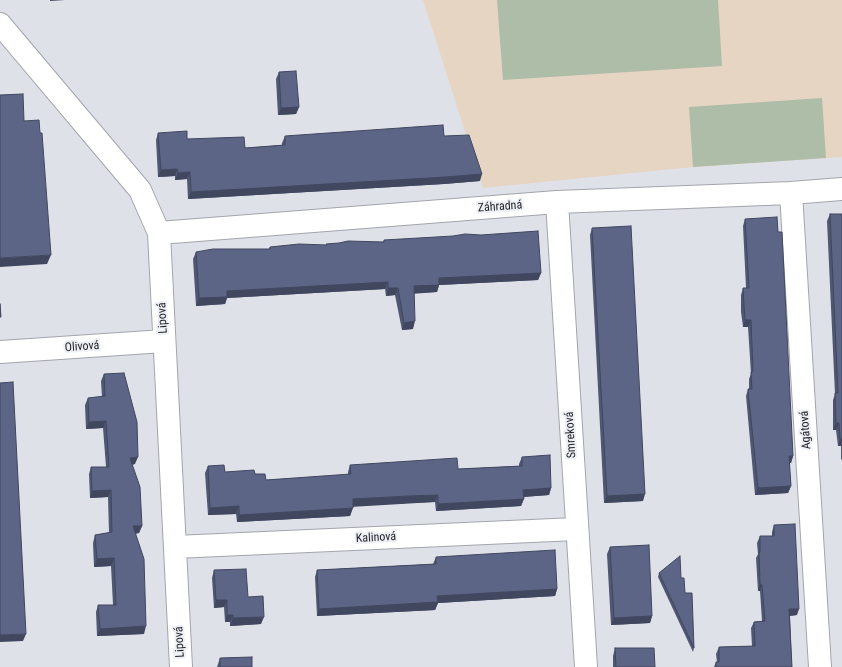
<!DOCTYPE html>
<html>
<head>
<meta charset="utf-8">
<style>
  body { margin:0 }
  canvas { display:block; background:#dfe1e9 }
</style>
</head>
<body>
<canvas width="842" height="667"></canvas>
<script>
const ctx = document.querySelector('canvas').getContext('2d');
ctx.lineJoin = 'round';
function fill(path, color) { ctx.fillStyle = color; ctx.fill(path, 'evenodd'); }
const shape = rows => new Path2D(rows.map(r => 'M' + r).join(''));
function trace(path, color, width, dash) { ctx.strokeStyle = color; ctx.lineWidth = width; ctx.lineCap = dash ? 'butt' : 'round'; ctx.setLineDash(dash || []); ctx.stroke(path); }
function drawText(font, color, halo, rows, align = 'center') {
  ctx.font = font + ' "Roboto Condensed",sans-serif'; ctx.lineWidth = 4; ctx.setLineDash([]); ctx.textBaseline = 'middle'; ctx.strokeStyle = halo; ctx.fillStyle = color; for (const [text, x, y, turn = 0] of rows) {
    ctx.save(); ctx.translate(x, y); ctx.rotate((+turn || 0) * Math.PI / 180); ctx.textAlign = isNaN(turn) ? turn : align; if (halo) ctx.strokeText(text, 0, 0); ctx.fillText(text, 0, 0); ctx.restore();
  }
}
fill(shape([
  [423,0,842,0,842,157,693,167,483,188]
]), '#e6d5c3');
fill(shape([
  [497,0,718,0,722,66,503,80],
  [822,98,826,158,693,167,689,107]
]), '#adbda8');
const minor = shape([
  [0,24,140,190,159,233,181,667],
  [791,193,820,667],
  [557,202,586,667],
  [159,233,557,202,791,193,842,189],
  [0,352,164,341],
  [175,547,576,529]
]);
trace(minor, '#a3a5ac', 24);
trace(minor, '#fff', 22);
fill(shape([
  [279,72,299,107,296,114,278,115,276,79],
  [158,133,187,139,245,148,282,145,282,143,285,136,444,136,480,181,444,184,188,199,187,179,175,180,175,176,158,177,156,140],
  [830,214,842,214,842,459,841,460,841,446,838,446,836,430,833,430,833,400,835,394,827,221],
  [745,219,793,456,791,463,789,463,791,486,788,493,755,495,746,396,748,389,749,389,749,379,751,374,748,327,743,327,741,312,741,295,743,288,746,288,743,226],
  [592,228,643,501,604,503,590,235],
  [384,240,541,273,538,280,439,285,437,292,414,293,413,329,402,330,395,295,386,296,385,289,227,298,225,304,196,306,193,259,196,252,269,249,270,247,326,245,326,244,383,242],
  [104,374,135,464,132,465,142,526,139,533,135,534,144,634,97,636,96,612,98,605,113,605,111,566,94,567,93,543,95,535,109,533,108,497,90,498,89,474,91,467,106,467,103,428,86,429,85,405,88,398,102,397,101,381],
  [522,457,551,488,549,495,524,497,521,506,436,511,435,502,407,503,353,506,350,516,237,522,236,514,208,515,205,473,208,466,225,472,255,474,266,480,348,475,348,472,350,465,458,469,519,466,519,464],
  [774,525,797,615,790,616,792,667,714,667,716,662,717,662,716,654,719,647,752,646,751,628,754,622,762,621,760,591,758,591,756,558,758,554,757,543,760,536,772,536,772,532],
  [610,547,652,616,650,623,611,625,607,554],
  [436,557,557,589,555,596,438,603,435,610,317,616,315,577,317,570,433,564],
  [214,570,248,597,261,624,230,626,230,622,225,622,224,607,214,608,212,578],
  [659,573,681,578,685,593,694,648,693,652,658,577],
  [615,648,655,667,613,667,613,656],
  [220,658,252,667,217,667]
]), '#4f5773');
fill(shape([
  [50,0,65,0,50,1],
  [299,107,296,114,278,115,281,108],
  [177,169,175,176,158,177,161,170],
  [190,172,187,179,175,180,178,173],
  [482,174,480,181,444,184,188,199,191,192],
  [51,255,47,264,0,267,0,258],
  [541,273,538,280,439,285,437,292,411,294,414,286,439,278],
  [388,282,385,289,227,298,225,304,196,306,199,298,227,291],
  [388,288,398,288,395,295,386,296],
  [745,320,751,320,748,327,743,327],
  [415,321,413,329,402,330,404,323],
  [106,421,103,428,86,429,89,422],
  [836,423,839,423,836,430,833,430],
  [840,439,842,439,842,443,841,446,838,446],
  [789,456,793,456,791,463,786,463],
  [138,457,135,464,127,465,130,458],
  [791,486,788,493,755,495,758,488],
  [551,488,549,495,521,497,523,490],
  [111,490,108,497,90,498,92,491],
  [645,494,643,501,604,503,607,496],
  [438,495,435,502,350,507,353,499],
  [524,499,521,506,436,511,438,504],
  [239,506,236,514,208,515,210,508],
  [353,508,350,516,237,522,239,515],
  [133,526,142,526,139,533,130,534],
  [114,558,111,566,94,567,97,559],
  [760,584,762,585,760,591,758,591],
  [557,589,555,596,438,603,435,610,317,616,319,609,437,596],
  [216,600,227,600,224,607,214,608],
  [789,609,799,609,797,615,787,616],
  [227,615,233,615,230,622,225,622],
  [652,616,650,623,611,625,614,618],
  [264,617,261,624,230,626,233,618],
  [146,626,144,634,97,636,100,629],
  [26,634,23,641,0,642,0,635]
]), '#40475e');
const building = shape([
  [296,71,299,107,281,108,279,72,296,71],
  [23,94,24,121,39,120,40,133,42,133,51,255,0,258,0,95,23,94],
  [443,125,444,136,469,135,482,174,446,177,191,192,190,172,178,173,177,169,161,170,158,133,187,131,187,139,244,137,245,148,285,145,285,136,443,125],
  [830,214,842,214,842,439,840,439,839,423,836,423,835,393,838,393,830,214],
  [777,217,778,232,782,232,793,456,789,456,791,486,758,488,748,389,752,389,751,372,753,371,751,320,745,320,744,305,743,288,749,288,745,219,777,217],
  [631,226,645,494,607,496,592,228,631,226],
  [538,231,541,273,439,278,439,285,414,286,415,321,404,323,398,288,388,288,388,282,227,291,227,297,199,298,196,252,213,249,270,249,270,247,299,244,327,245,326,244,339,243,348,241,384,242,384,240,453,236,465,234,481,235,538,231],
  [0,304,1,317,0,317,0,304],
  [124,373,137,422,138,457,130,458,140,487,142,526,133,526,144,559,146,626,100,629,98,605,116,605,114,558,97,559,95,535,112,532,111,490,92,491,91,467,109,467,106,421,89,422,88,398,105,396,104,374,124,373],
  [13,382,26,634,0,635,0,383,13,382],
  [550,455,551,488,523,490,524,499,438,504,438,495,409,496,353,499,353,508,239,515,239,506,210,508,208,466,224,465,225,472,254,470,255,474,265,474,266,480,351,474,350,465,457,458,458,469,522,466,522,457,550,455],
  [795,524,799,609,789,609,792,667,716,667,716,662,719,662,719,647,755,646,754,622,765,621,762,585,760,584,759,552,760,552,760,536,774,536,774,525,795,524],
  [649,545,652,616,614,618,610,547,649,545],
  [555,550,557,589,437,596,438,602,319,609,317,570,436,564,436,557,555,550],
  [680,556,681,578,684,578,685,593,692,593,694,648,659,573,680,556],
  [246,569,248,597,263,596,264,617,233,618,233,615,227,615,227,600,216,600,214,570,246,569],
  [615,648,654,648,655,667,616,667,615,648],
  [252,657,252,667,220,667,220,658,252,657]
]);
fill(building, '#5c6586');
trace(building, '#40475e', 1);
drawText('12px', '#1f1f22', '#eceff6', [
  ["Záhradná",500,207,-4],
  ["Lipová",163,318,-93],
  ["Olivová",82,347,-4],
  ["Agátová",806,430,-94],
  ["Smreková",571,435,-93],
  ["Kalinová",376,538,-3],
  ["Lipová",180,642,-93]
]);
</script>
</body>
</html>
